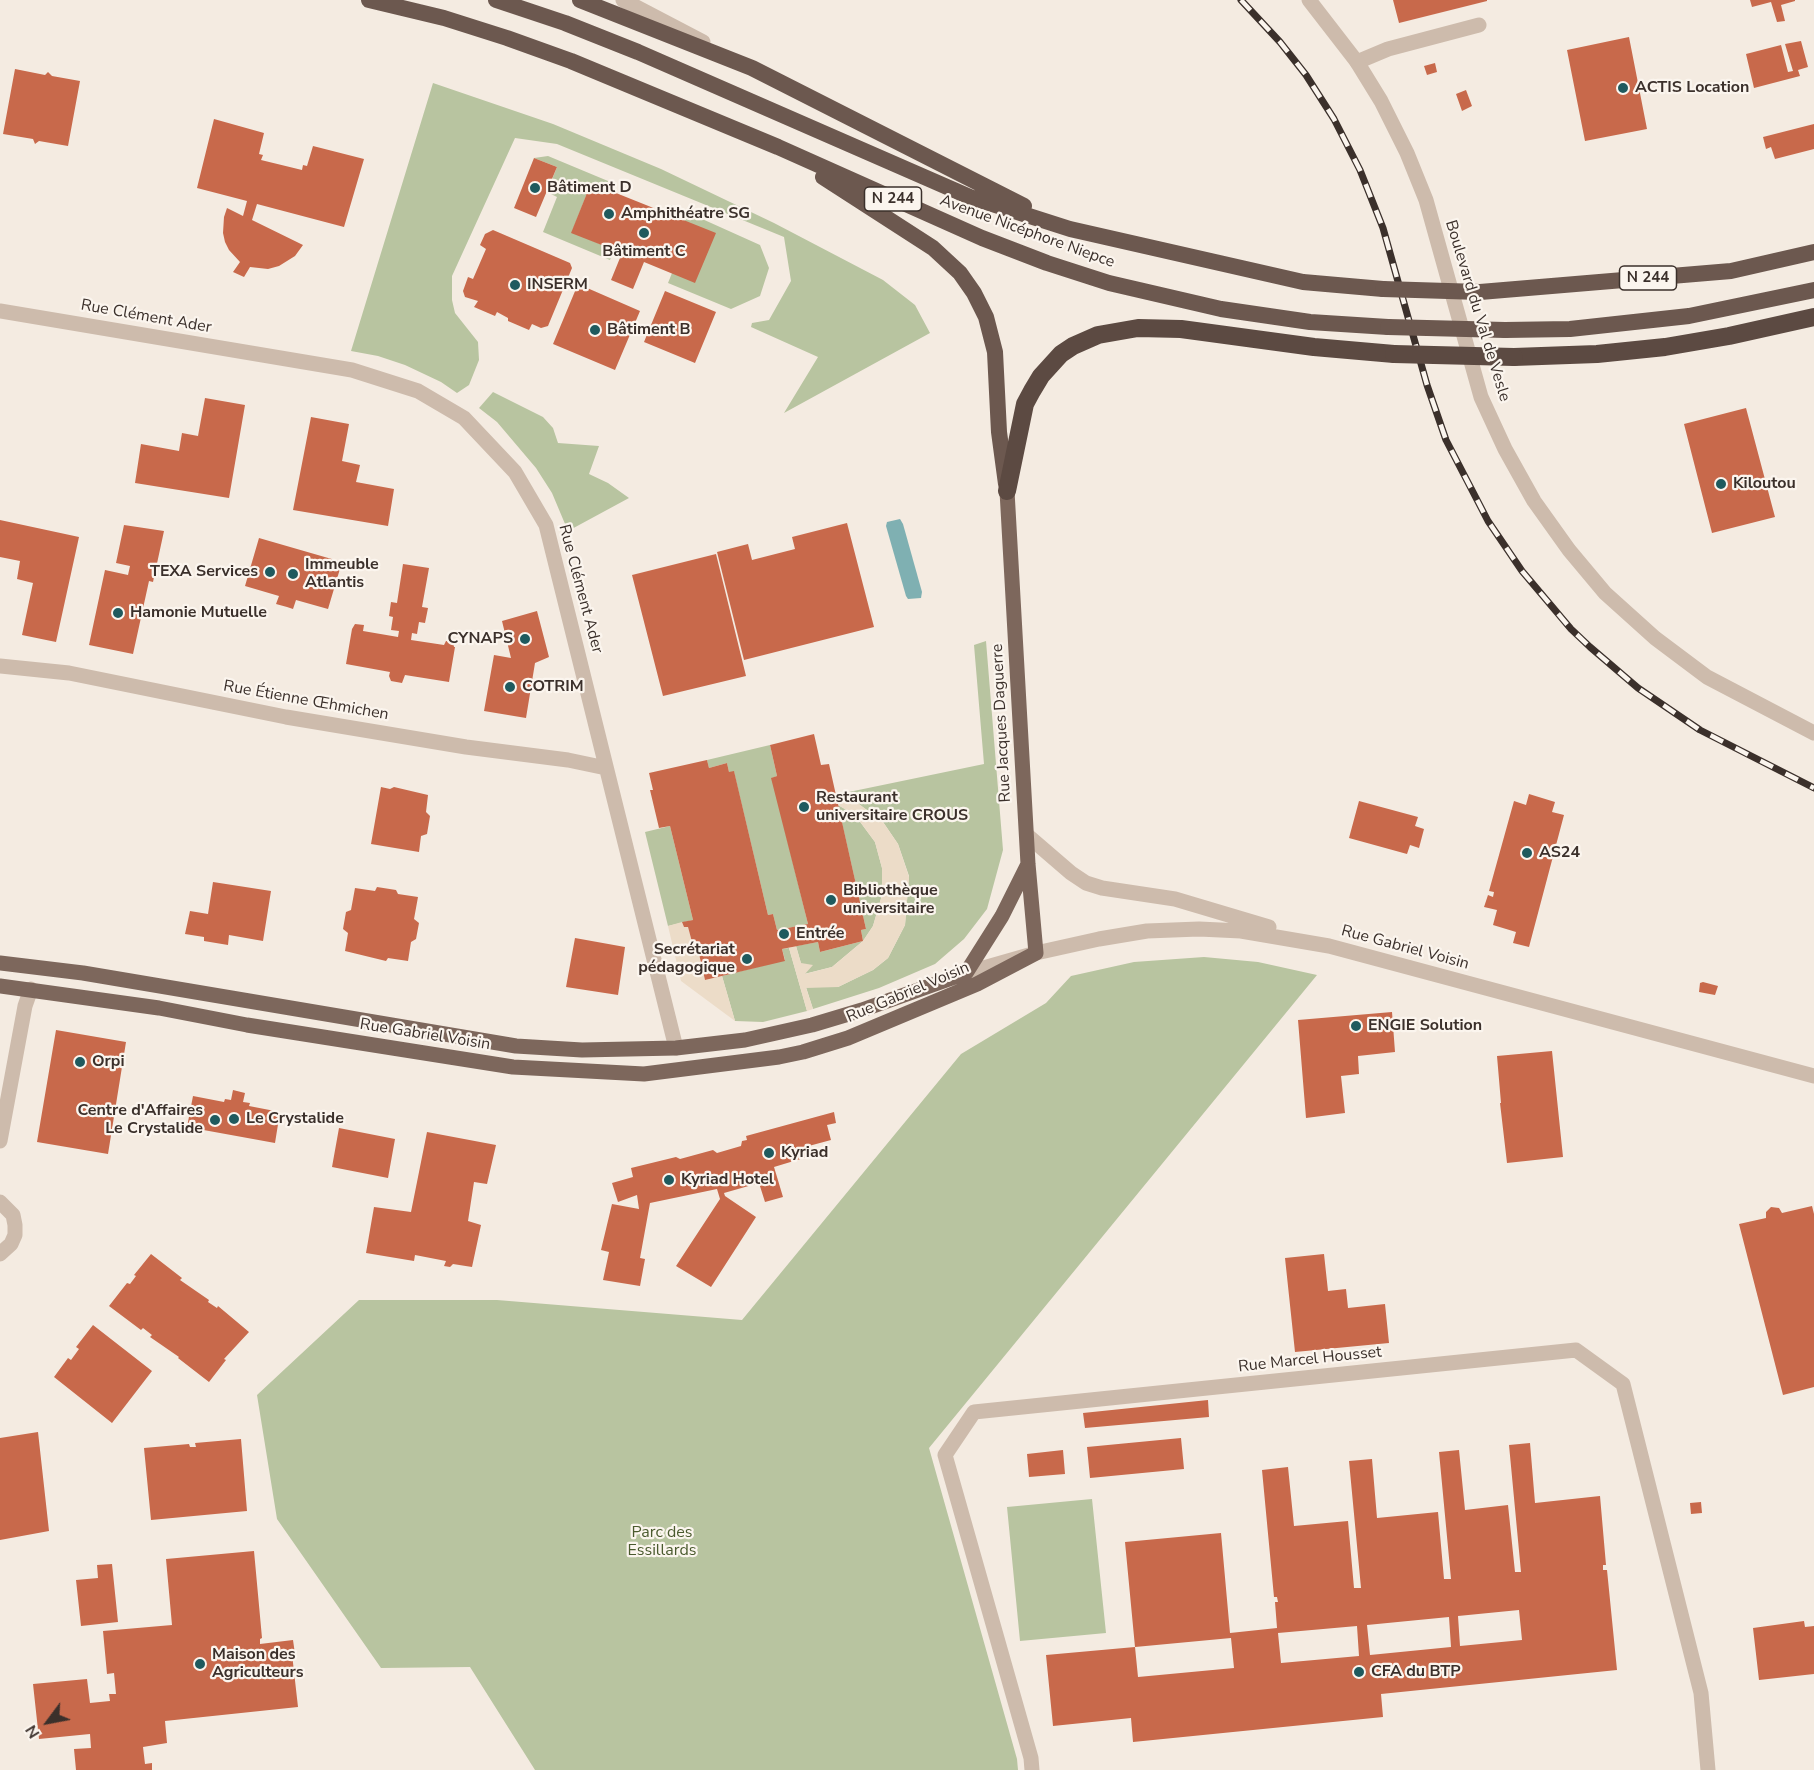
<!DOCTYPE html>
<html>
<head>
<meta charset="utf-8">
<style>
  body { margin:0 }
  #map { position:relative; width:1814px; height:1770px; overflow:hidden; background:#f4ebe1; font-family:"Nunito Sans",sans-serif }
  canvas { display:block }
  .north { position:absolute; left:18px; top:1692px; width:60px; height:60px; -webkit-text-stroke:4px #fbf5ee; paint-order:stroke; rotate:238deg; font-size:16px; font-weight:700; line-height:24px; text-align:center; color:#3b302b }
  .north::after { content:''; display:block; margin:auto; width:21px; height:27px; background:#3b302b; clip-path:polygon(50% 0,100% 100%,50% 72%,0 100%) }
</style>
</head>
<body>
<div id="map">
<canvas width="1814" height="1770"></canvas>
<div class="north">N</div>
</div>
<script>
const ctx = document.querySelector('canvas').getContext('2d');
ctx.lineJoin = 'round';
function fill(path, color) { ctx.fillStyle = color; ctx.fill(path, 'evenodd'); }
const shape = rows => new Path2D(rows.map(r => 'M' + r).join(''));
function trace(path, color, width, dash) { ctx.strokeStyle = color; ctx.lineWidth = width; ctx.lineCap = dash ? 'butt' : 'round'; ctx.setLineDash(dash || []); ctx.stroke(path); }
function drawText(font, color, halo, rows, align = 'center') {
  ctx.font = font + ' "Nunito Sans",sans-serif'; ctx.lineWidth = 4.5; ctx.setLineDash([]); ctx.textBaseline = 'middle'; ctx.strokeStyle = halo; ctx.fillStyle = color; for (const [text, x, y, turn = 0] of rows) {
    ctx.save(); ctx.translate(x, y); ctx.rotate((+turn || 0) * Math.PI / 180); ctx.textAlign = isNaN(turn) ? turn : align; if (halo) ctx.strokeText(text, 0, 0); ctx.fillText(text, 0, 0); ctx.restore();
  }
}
fill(shape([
  [433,83,553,124,661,169,774,223,883,280,915,305,930,333,784,413,818,357,751,327,752,323,769,320,791,281,784,237,557,144,515,138,452,276,452,300,455,313,478,342,479,360,469,385,457,393,441,382,405,365,378,356,351,351],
  [548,156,608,181,606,189,591,183,572,232,614,250,610,260,543,232,557,197,547,192,557,167,534,158],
  [671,205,760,245,769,268,760,296,731,309,668,283,672,273,668,214],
  [493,392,543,417,553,428,558,443,599,446,589,474,608,483,629,498,568,531,552,493,536,468,497,422,479,408],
  [986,641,1003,850,987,909,964,939,935,964,879,988,813,1009,806,987,838,987,873,970,888,958,905,925,909,876,898,844,883,822,844,793,984,764,974,645],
  [770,745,777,776,772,778,808,924,777,930,773,914,768,915,734,772,729,772,727,763,709,768,707,760],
  [838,805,855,815,875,842,882,868,882,895,873,926,863,941,832,967,804,974,796,946,818,942,820,952,863,941,861,930,866,929],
  [670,826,693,920,668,926,645,832],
  [789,948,807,1011,763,1022,735,1021,722,976,785,960,782,949],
  [1204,957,1258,962,1317,975,929,1448,1017,1759,1018,1770,535,1770,470,1667,381,1668,277,1519,257,1395,359,1300,497,1300,742,1320,961,1054,1046,1003,1071,976,1134,962],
  [1092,1499,1106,1633,1020,1641,1007,1507]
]), '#b8c4a0');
fill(shape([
  [844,793,883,822,898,844,909,877,905,925,888,958,873,970,838,987,806,988,813,1009,807,1011,789,948,796,946,801,963,813,965,805,974,832,967,863,941,873,926,882,895,882,868,875,842,855,815,838,805,836,794],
  [682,922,684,927,688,927,692,942,696,941,705,980,722,976,735,1021,681,981,668,926]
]), '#ecdcc8');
fill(shape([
  [900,519,903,524,922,592,921,598,908,599,906,596,886,526,887,522]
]), '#7fb0b2');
fill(shape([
  [1393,0,1487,0,1487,1,1399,23],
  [1750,0,1795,0,1795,1,1781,5,1785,21,1777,22,1771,2,1752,7],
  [1629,37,1647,129,1585,141,1567,50],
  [1801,41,1808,67,1798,70,1800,76,1754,88,1746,54,1781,45,1788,72,1793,71,1785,44],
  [1435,63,1437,72,1427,75,1424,66],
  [15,69,45,75,48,72,52,76,80,81,68,146,39,141,35,144,33,139,3,134],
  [1466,90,1472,106,1462,111,1456,94],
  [214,119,264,133,259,154,263,155,261,160,302,170,303,165,307,166,313,146,364,159,344,227,257,204,252,220,303,245,295,256,279,266,268,269,250,267,244,277,233,272,240,262,229,250,225,242,223,233,224,217,227,208,243,216,247,201,197,188],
  [1814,124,1814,149,1775,159,1771,147,1766,149,1763,137],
  [534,158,557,167,536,217,514,208],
  [591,183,716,233,695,283,644,262,633,289,611,280,622,253,571,233],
  [493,230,570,263,572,268,548,326,541,328,532,324,529,330,508,321,508,318,497,312,495,316,474,307,478,301,465,297,463,291,468,277,473,279,486,249,480,245,485,234],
  [578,284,640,311,615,370,553,344],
  [665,291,716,312,695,363,644,342],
  [205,398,245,405,229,498,135,483,141,444,179,451,182,433,198,436],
  [1746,408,1775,517,1712,533,1684,424],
  [311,417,349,424,342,461,360,465,356,482,394,489,388,526,293,510],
  [0,520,79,537,56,642,22,635,33,583,17,579,20,561,0,557],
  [847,523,874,627,744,660,717,552,748,544,752,560,795,549,792,537],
  [124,525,164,531,153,582,149,581,133,654,89,645,105,570,128,575,130,566,116,563],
  [259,538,342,562,328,609,296,600,293,609,287,607,276,604,279,596,245,586],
  [716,554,746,676,663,696,632,575],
  [403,564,429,568,422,607,428,608,425,623,419,622,417,634,412,633,411,640,444,645,446,641,453,641,454,647,455,647,449,682,405,675,402,683,391,681,389,676,390,672,346,664,352,629,355,624,364,625,363,631,398,637,399,631,391,630,393,617,389,616,391,602,397,603],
  [537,611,549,657,535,663,526,718,484,711,494,655,511,658,502,621],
  [814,734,821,765,829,764,866,929,861,930,863,941,820,952,818,942,782,949,785,961,705,980,696,941,692,942,688,927,684,927,682,922,693,920,670,826,659,828,650,790,653,790,649,773,707,760,709,768,727,763,729,772,734,771,768,915,773,914,777,930,808,924,771,778,777,776,770,745],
  [381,787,390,789,394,787,428,795,426,812,430,816,427,834,421,836,419,852,371,844],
  [1529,794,1555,802,1552,812,1564,815,1529,947,1513,943,1516,932,1493,925,1497,910,1484,907,1488,895,1493,897,1494,892,1489,891,1514,801,1526,805],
  [1359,801,1418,817,1415,826,1424,829,1419,848,1410,845,1407,854,1349,838],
  [213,882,271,891,263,941,229,935,228,945,204,941,204,937,185,934,190,911,208,914],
  [377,887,396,890,398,894,418,897,414,919,419,923,416,939,411,942,408,961,388,958,386,961,345,951,348,933,343,929,346,912,351,910,355,888,375,891],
  [575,938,625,947,618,995,566,987],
  [1703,982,1718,986,1715,995,1699,992,1700,983],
  [1392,1012,1395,1052,1358,1056,1359,1074,1341,1076,1345,1113,1306,1118,1298,1020],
  [56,1030,126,1042,108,1154,37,1142],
  [1552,1051,1563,1157,1507,1163,1500,1103,1501,1103,1497,1056],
  [233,1090,245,1093,243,1102,250,1103,249,1106,280,1112,275,1143,187,1127,193,1096,224,1102,225,1099,231,1100],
  [834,1112,836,1123,827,1125,831,1140,805,1147,807,1157,774,1167,783,1197,765,1202,759,1183,724,1193,725,1196,756,1217,711,1287,676,1266,720,1199,717,1189,650,1203,640,1258,645,1259,640,1286,603,1280,609,1252,601,1250,612,1204,639,1209,637,1195,618,1202,612,1183,633,1177,631,1168,676,1157,680,1159,713,1150,717,1153,741,1146,742,1141,747,1140,746,1136],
  [339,1128,395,1139,388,1178,332,1167],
  [427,1132,496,1145,487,1184,474,1182,468,1221,481,1225,472,1267,453,1264,450,1267,444,1266,446,1261,415,1255,414,1261,366,1253,374,1207,411,1212],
  [1812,1206,1814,1214,1814,1387,1783,1395,1739,1224,1766,1218,1766,1212,1771,1207,1779,1208,1782,1213],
  [151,1254,182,1278,180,1280,209,1300,208,1302,217,1308,218,1306,249,1332,224,1359,226,1360,209,1382,178,1358,179,1357,150,1337,152,1335,143,1328,141,1330,109,1306,127,1283,130,1284,136,1276,134,1275],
  [1324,1254,1328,1291,1346,1289,1348,1308,1385,1304,1389,1343,1295,1352,1285,1258],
  [93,1325,152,1371,112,1423,54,1377,68,1358,71,1360,79,1349,76,1347],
  [1208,1400,1209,1417,1085,1428,1083,1413],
  [38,1432,49,1531,0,1540,0,1438],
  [1181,1438,1184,1469,1090,1478,1087,1447],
  [241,1439,247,1511,151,1520,144,1448,189,1444,190,1447,196,1447,195,1443],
  [1530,1443,1535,1503,1600,1496,1606,1565,1603,1565,1603,1570,1607,1570,1617,1670,1381,1694,1383,1717,1133,1742,1131,1718,1053,1726,1046,1655,1135,1647,1125,1542,1221,1533,1230,1633,1277,1628,1275,1602,1278,1602,1277,1597,1274,1597,1262,1470,1288,1467,1294,1526,1348,1521,1354,1588,1361,1588,1349,1461,1372,1459,1377,1518,1438,1512,1444,1579,1451,1579,1439,1452,1459,1450,1465,1510,1508,1505,1515,1572,1521,1572,1509,1445],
  [1519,1610,1522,1640,1460,1646,1458,1616],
  [1449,1617,1451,1647,1370,1655,1367,1625],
  [1357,1626,1359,1656,1281,1663,1278,1633],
  [1231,1638,1234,1668,1138,1677,1135,1647],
  [1063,1450,1065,1474,1029,1477,1027,1454],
  [1701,1502,1702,1513,1691,1514,1690,1503],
  [254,1551,262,1638,260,1639,260,1644,293,1640,295,1654,292,1654,298,1707,165,1721,167,1743,143,1747,145,1764,152,1763,152,1770,76,1770,74,1749,91,1748,90,1734,39,1739,33,1684,87,1679,90,1703,110,1701,109,1694,116,1694,114,1673,107,1674,103,1631,172,1625,166,1559],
  [112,1564,118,1622,81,1626,76,1580,98,1578,97,1565],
  [1804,1621,1805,1627,1814,1626,1814,1674,1759,1680,1753,1628]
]), '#c8694b');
trace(shape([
  [1357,62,1388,49,1479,25],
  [0,311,352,370,418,391,464,418,515,472,546,525,676,1048],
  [0,666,69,673,286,717,466,747,568,760,606,768],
  [0,1141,25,1006,31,989],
  [0,1202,13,1215,15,1225,15,1235,11,1244,0,1254],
  [1032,1770,1031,1758,945,1455,974,1412,1576,1350,1623,1384,1701,1693,1708,1770]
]), '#cdbbac', 15);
trace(shape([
  [623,0,703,42],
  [1309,0,1357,62,1381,101,1407,153,1426,200,1481,397,1505,449,1534,501,1569,550,1605,593,1655,638,1707,677,1814,733],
  [1028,836,1071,873,1086,883,1102,888,1175,899,1269,927],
  [966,973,1036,953,1099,939,1147,931,1199,929,1241,931,1329,946,1814,1076]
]), '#cdbbac', 15);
trace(shape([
  [0,963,83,973,516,1046,582,1050,676,1048,745,1040,812,1025,862,1010,966,973,1002,916,1028,864],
  [0,986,159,1008,247,1025,513,1067,644,1074,779,1057,803,1052,848,1038,977,984,1036,953,1028,864,1007,491]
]), '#7d675c', 15);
trace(shape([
  [369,0,444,18,507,38,571,61,778,147,982,238,1047,263,1109,283,1221,309,1310,322,1388,327],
  [496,0,565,23,638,52,970,197,1070,229,1303,282,1383,289],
  [580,0,752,68,1024,206],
  [823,177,933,248,960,273,974,293,986,317,995,352,999,432,1006,484],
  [1480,292,1731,271,1814,252],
  [1505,330,1570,329,1689,316,1814,290]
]), '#6c584f', 16);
trace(shape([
  [1514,357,1597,354,1665,347,1729,336,1814,317],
  [1007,491,1025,404,1032,391,1041,376,1061,354,1073,346,1098,335,1138,328,1181,329,1314,347,1394,354]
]), '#5c4a42', 18);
const rail = shape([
  [1241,0,1280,42,1306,75,1334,119,1360,170,1383,228,1427,385,1446,440,1488,521,1522,571,1571,629,1590,647,1638,688,1700,730,1814,788]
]);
trace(rail, '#3b302b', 7);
trace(rail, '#fbf5ee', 4.5, [14]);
trace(shape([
  [1383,289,1480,292],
  [1388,327,1505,330]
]), '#6c584f', 16);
trace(shape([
  [1394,354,1514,357]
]), '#5c4a42', 18);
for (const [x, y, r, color] of [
  [1623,88,6,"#1f5a5e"],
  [535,188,6,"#1f5a5e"],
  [609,214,6,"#1f5a5e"],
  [644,233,6,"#1f5a5e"],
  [515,285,6,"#1f5a5e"],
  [595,330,6,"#1f5a5e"],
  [1721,484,6,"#1f5a5e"],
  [270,572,6,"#1f5a5e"],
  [293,574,6,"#1f5a5e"],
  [118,613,6,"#1f5a5e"],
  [525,639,6,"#1f5a5e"],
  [510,687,6,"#1f5a5e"],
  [804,807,6,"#1f5a5e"],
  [1527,853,6,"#1f5a5e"],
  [831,900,6,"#1f5a5e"],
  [784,934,6,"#1f5a5e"],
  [747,959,6,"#1f5a5e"],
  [1356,1026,6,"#1f5a5e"],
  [80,1062,6,"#1f5a5e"],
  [234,1119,6,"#1f5a5e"],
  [215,1120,6,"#1f5a5e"],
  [769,1153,6,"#1f5a5e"],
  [669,1180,6,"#1f5a5e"],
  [200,1664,6,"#1f5a5e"],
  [1359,1672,6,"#1f5a5e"]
]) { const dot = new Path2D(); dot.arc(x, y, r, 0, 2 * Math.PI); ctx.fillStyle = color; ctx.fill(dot); trace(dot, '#fbf5ee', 2); }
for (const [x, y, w] of [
  [893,199,57],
  [1648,278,57]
]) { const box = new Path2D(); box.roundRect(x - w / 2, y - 12, w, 24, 4.5); ctx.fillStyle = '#fbf5ee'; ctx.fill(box); trace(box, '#3b302b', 1.5); }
drawText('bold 15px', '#3b302b', null, [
  ["N 244",893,199],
  ["N 244",1648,278]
]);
drawText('bold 16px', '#3b302b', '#fbf5ee', [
  ["ACTIS Location",1635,88],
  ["Bâtiment D",547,188],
  ["Amphithéatre SG",621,214],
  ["Bâtiment C",644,252,"center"],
  ["INSERM",527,285],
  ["Bâtiment B",607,330],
  ["Kiloutou",1733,484],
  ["Immeuble",305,565],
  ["Atlantis",305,583],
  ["TEXA Services",258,572,"right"],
  ["Hamonie Mutuelle",130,613],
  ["CYNAPS",513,639,"right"],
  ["COTRIM",522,687],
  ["Restaurant",816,798],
  ["universitaire CROUS",816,816],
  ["AS24",1539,853],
  ["Bibliothèque",843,891],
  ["universitaire",843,909],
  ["Entrée",796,934],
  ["Secrétariat",735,950,"right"],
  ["pédagogique",735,968,"right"],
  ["ENGIE Solution",1368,1026],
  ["Orpi",92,1062],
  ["Centre d'Affaires",203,1111,"right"],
  ["Le Crystalide",203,1129,"right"],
  ["Le Crystalide",246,1119],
  ["Kyriad",781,1153],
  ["Kyriad Hotel",681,1180],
  ["Maison des",212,1655],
  ["Agriculteurs",212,1673],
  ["CFA du BTP",1371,1672]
], 'left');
drawText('16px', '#3b302b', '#fbf5ee', [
  ["Avenue Nicéphore Niepce",1027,232,20],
  ["Boulevard du Val de Vesle",1477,311,73],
  ["Rue Clément Ader",146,317,10],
  ["Rue Clément Ader",580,589,75],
  ["Rue Étienne Œhmichen",306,701,10],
  ["Rue Jacques Daguerre",1002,723,-93],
  ["Rue Gabriel Voisin",1405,948,15],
  ["Rue Gabriel Voisin",908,993,-23],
  ["Rue Gabriel Voisin",425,1035,9],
  ["Rue Marcel Housset",1310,1360,-6]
]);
drawText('16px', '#4a5a2e', '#fbf5ee', [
  ["Parc des",662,1533],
  ["Essillards",662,1551]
]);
</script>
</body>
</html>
